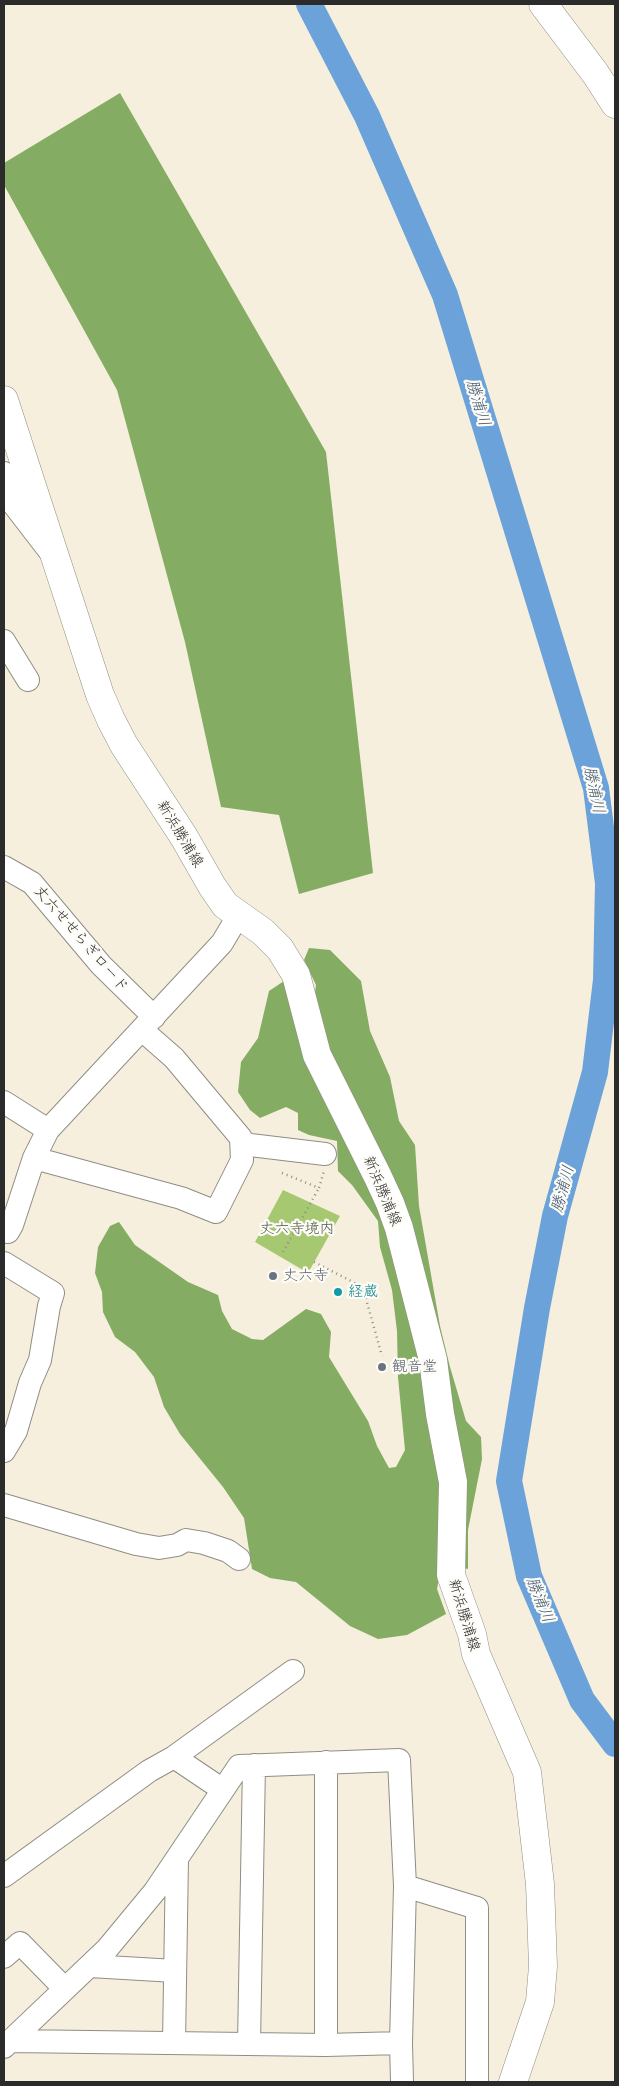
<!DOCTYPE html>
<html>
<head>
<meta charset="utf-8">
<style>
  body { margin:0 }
  #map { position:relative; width:619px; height:2086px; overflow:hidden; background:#f6efdd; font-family:"Comic Neue",sans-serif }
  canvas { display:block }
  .frame { position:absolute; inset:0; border:5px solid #2b2b2b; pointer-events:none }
</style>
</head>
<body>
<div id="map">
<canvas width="619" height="2086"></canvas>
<div class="frame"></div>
</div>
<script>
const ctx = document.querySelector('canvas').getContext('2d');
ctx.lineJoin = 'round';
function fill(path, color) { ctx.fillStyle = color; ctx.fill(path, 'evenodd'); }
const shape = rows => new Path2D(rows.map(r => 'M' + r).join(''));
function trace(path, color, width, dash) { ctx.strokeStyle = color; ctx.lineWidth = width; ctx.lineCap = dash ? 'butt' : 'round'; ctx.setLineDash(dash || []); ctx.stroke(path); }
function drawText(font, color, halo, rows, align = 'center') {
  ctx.font = font + ' "Comic Neue","Klee One",sans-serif'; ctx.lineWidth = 4.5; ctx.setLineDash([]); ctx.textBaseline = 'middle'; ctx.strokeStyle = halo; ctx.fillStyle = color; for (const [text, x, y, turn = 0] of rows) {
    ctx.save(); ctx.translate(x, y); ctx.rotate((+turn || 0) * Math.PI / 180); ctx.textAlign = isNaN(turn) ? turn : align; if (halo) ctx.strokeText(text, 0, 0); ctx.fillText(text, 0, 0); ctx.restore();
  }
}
fill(shape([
  [283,1190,340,1216,308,1273,255,1242]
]), '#a6c871');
fill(shape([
  [120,93,326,452,373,873,299,894,279,815,221,807,185,642,117,390,4,185,4,163],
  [309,948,330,950,361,981,370,1031,390,1077,399,1121,415,1145,419,1206,440,1326,450,1367,466,1421,481,1437,482,1459,468,1530,468,1569,442,1563,437,1589,446,1614,407,1635,378,1639,350,1626,296,1582,270,1578,252,1569,244,1518,223,1487,180,1434,164,1407,154,1377,135,1352,115,1337,103,1312,102,1292,95,1273,98,1247,110,1226,119,1222,135,1245,188,1282,218,1295,222,1311,232,1329,252,1339,263,1340,306,1309,321,1314,331,1332,329,1357,368,1421,377,1446,389,1468,396,1467,405,1450,398,1377,397,1331,392,1290,380,1247,378,1221,352,1185,338,1171,337,1141,309,1135,298,1130,298,1113,286,1107,260,1118,250,1110,238,1092,241,1062,258,1038,269,991,284,981,313,1006,316,985,304,960]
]), '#84ac63');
trace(shape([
  [309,4,367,116,445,295,596,788,608,883,606,980,595,1072,555,1216,537,1308,509,1481,529,1576,582,1700,615,1744]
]), '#6aa2d9', 26);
const minor = shape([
  [4,473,14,505,51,553],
  [4,641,28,680],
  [4,867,32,883,101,965,154,1017],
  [4,1102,48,1130],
  [242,1144,325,1154],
  [34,1158,181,1198,216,1212,242,1160,241,1138,174,1058,142,1030],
  [4,1231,8,1232,12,1225,34,1158,48,1130,222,943,238,916],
  [4,1263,53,1293,49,1306,40,1360,30,1383,16,1431,4,1451],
  [4,1505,136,1544,159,1548,177,1545,186,1540,204,1543,228,1551,239,1559],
  [174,1757,223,1790],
  [326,1762,326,2045],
  [4,1876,149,1771,174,1757,293,1671],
  [405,1886,477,1908,477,2082],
  [4,1957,20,1943,65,1989],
  [90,1966,175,1971],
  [10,2041,326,2045,401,2043],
  [174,2043,177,1859],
  [249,2044,254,1765],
  [4,2047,107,1949,155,1891,239,1766,399,1760,405,1886,401,2043,402,2082]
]);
const major = shape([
  [543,4,595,73,615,104],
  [4,400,100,695,111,720,124,745,184,837,212,886,225,905,263,932,280,949,296,975,317,1055,378,1177,390,1203,399,1228,433,1360,440,1414,453,1482,451,1575,472,1634,476,1654,527,1772,540,1884,543,1966,540,2002,513,2082]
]);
trace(minor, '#908d84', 24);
trace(major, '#908d84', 29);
trace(shape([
  [282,1173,319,1188,324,1171],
  [283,1252,319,1188],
  [314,1262,353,1282,364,1292,382,1356]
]), '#908d84', 2.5, [1, 4]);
trace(minor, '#fff', 22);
trace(major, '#fff', 28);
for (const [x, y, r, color] of [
  [273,1276,5,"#6b7280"],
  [338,1292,5,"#0f9aa8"],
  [382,1367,5,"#6b7280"]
]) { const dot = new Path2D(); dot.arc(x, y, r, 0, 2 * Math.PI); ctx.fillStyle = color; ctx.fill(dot); trace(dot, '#fdfcf7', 2); }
drawText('15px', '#2b2b2b', '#fdfcf7', [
  ["新浜勝浦線",180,834,59],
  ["丈六せせらぎロード",81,939,49],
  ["新浜勝浦線",382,1191,67],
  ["新浜勝浦線",464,1615,73]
]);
drawText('15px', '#505a40', '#fdfcf7', [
  ["丈六寺境内",297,1229]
]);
drawText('15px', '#5b616d', '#fdfcf7', [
  ["丈六寺",283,1276],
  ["観音堂",392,1367]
], 'left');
drawText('15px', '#0d838f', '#fdfcf7', [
  ["経蔵",348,1292]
], 'left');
drawText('italic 16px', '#445b71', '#fdfcf7', [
  ["勝浦川",478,403,73],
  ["勝浦川",594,790,78],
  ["勝浦川",563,1189,-75],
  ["勝浦川",540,1600,68]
]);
</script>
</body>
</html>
